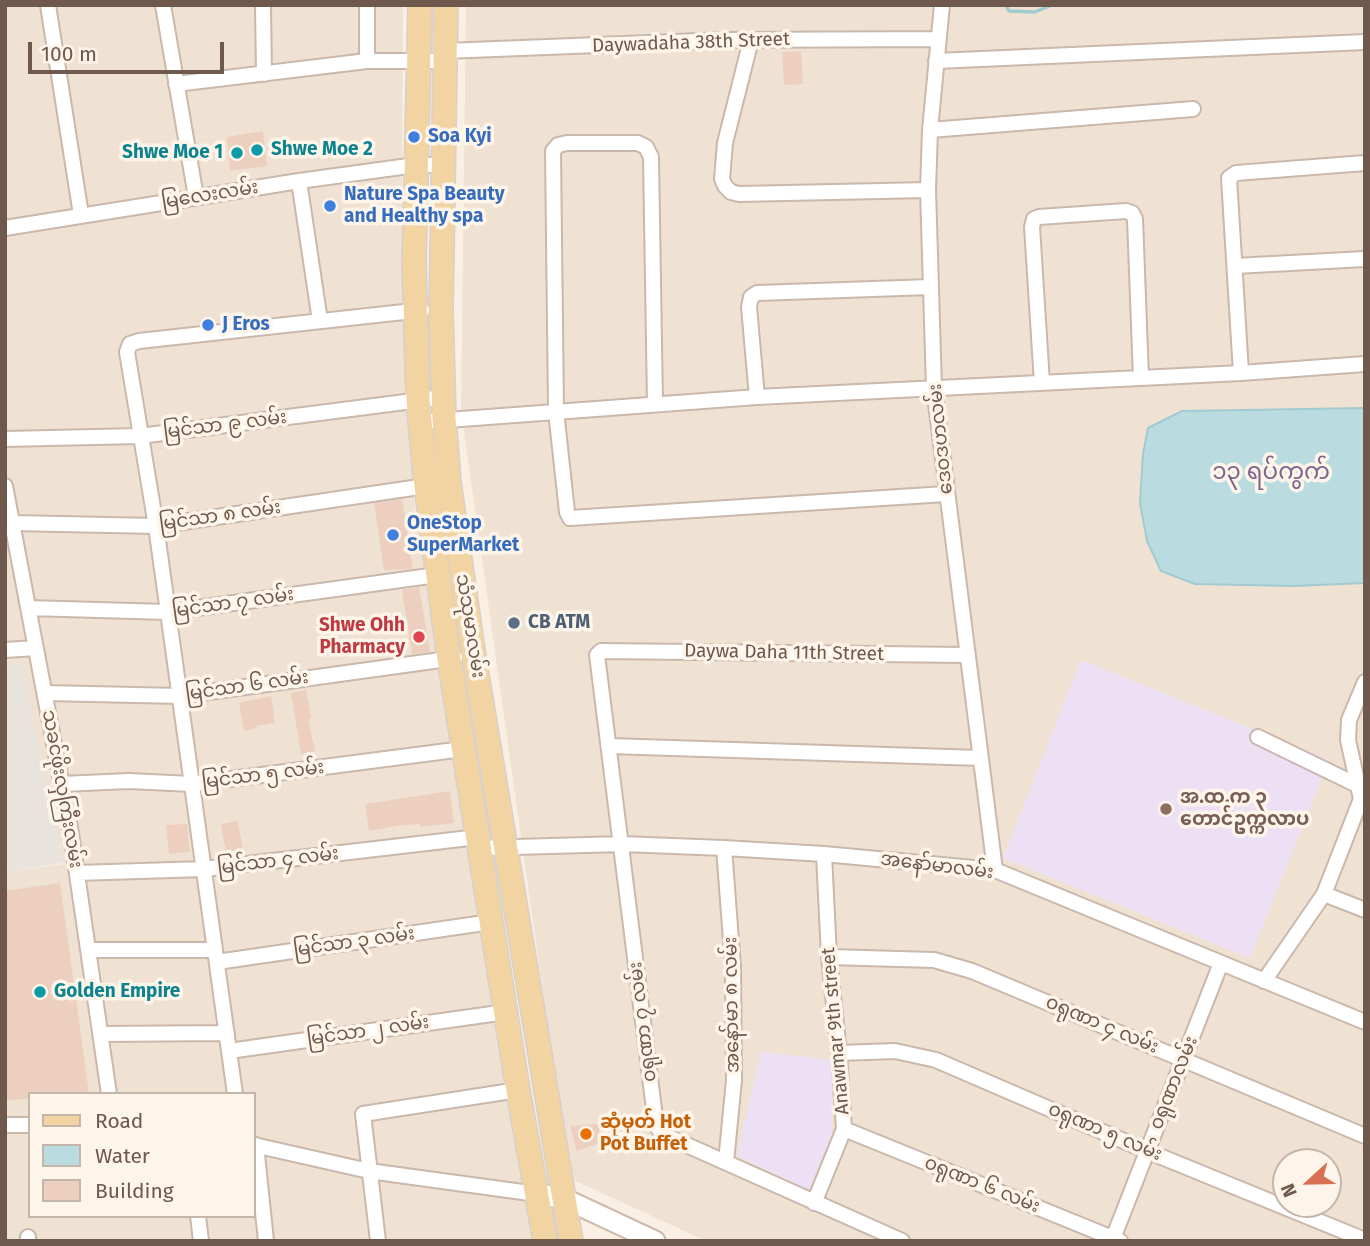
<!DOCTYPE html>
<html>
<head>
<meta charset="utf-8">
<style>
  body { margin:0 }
  #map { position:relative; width:1370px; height:1246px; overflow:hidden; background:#f9f0e3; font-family:"Fira Sans",sans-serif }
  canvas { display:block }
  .frame { position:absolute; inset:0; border:7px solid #6f584c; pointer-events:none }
  .legend { position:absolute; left:28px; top:1092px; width:228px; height:126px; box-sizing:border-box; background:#fdf5e9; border:2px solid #c4b6aa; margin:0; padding:9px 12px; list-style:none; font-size:21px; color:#6f584c }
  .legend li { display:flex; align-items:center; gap:14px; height:35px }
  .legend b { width:35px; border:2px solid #c4b6aa }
  .north { position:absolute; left:1272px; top:1148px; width:70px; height:70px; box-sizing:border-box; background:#fdf5e9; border:2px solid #c4b6aa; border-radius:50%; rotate:248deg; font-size:19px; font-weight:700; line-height:28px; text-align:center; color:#6f584c }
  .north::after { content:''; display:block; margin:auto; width:24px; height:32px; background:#d77055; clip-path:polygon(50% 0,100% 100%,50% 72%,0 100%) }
  .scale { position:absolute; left:28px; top:42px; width:196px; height:32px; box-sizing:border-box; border:4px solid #6f584c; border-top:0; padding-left:9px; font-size:21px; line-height:24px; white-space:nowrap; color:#6f584c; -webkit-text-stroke:5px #fdf5e9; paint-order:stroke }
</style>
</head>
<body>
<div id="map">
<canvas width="1370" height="1246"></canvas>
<div class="frame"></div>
<ul class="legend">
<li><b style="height:9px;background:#f2d3a2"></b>Road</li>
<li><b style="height:19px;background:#badce1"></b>Water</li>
<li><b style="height:19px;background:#eccfbe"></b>Building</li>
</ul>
<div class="north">N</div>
<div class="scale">100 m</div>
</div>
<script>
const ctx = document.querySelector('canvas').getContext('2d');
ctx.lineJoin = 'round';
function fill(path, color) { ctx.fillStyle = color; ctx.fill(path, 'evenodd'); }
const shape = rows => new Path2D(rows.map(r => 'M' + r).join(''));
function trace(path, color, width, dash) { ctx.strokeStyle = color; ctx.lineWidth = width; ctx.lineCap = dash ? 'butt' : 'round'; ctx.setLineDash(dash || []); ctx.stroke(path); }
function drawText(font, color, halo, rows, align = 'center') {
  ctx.font = font + ' "Fira Sans","Noto Sans Myanmar",sans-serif'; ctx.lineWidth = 7; ctx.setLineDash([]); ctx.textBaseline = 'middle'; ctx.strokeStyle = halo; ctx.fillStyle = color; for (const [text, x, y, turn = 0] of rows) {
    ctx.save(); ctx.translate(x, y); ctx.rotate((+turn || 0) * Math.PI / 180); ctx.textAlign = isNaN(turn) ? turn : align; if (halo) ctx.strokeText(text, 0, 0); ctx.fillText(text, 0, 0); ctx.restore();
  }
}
fill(shape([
  [5,5,403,5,402,217,414,502,539,1241,5,1241,5,872,63,864,21,663,5,665],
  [30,1094,254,1094,254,1216,30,1216],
  [466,5,1365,5,1365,1241,706,1241,569,1178,461,410],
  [1286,1162,1328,1162,1328,1204,1286,1204]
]), '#f0e2d3');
fill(shape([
  [21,663,63,863,5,872,5,665]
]), '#e9e3de');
fill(shape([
  [1081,660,1329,760,1250,958,1003,858],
  [761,1052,832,1060,832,1132,809,1190,737,1156]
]), '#ede0f5');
const water = shape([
  [1365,408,1365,583,1294,586,1195,584,1161,571,1147,541,1140,503,1143,454,1148,428,1182,411,1365,408]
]);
fill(water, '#badce1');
trace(water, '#a2cad1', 2);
trace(shape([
  [1006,5,1009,11,1035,12,1052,5]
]), '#a2cad1', 3.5);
fill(shape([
  [801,51,803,84,784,85,782,52],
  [263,131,267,166,230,171,227,137],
  [402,499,413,569,384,570,374,503],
  [419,587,430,652,412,654,402,590],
  [306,690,311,718,308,719,315,751,301,754,291,693],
  [271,696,275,723,256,726,257,728,244,731,239,703],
  [450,791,454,823,420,827,420,824,403,825,369,831,365,804],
  [238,821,243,850,226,852,221,824],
  [187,824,190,852,169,854,166,825],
  [60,883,89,1094,30,1094,30,1099,5,1100,5,891],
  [598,1124,602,1142,577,1151,570,1126]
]), '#eccfbe');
const street = shape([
  [48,5,81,215],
  [163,5,196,197],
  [263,5,264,74],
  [367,5,367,61],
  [942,5,930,130,928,190,934,388,995,870],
  [751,40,725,143,722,179,725,186,731,192,739,194,928,190],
  [445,51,725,40,938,39],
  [936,61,1365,42],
  [176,84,367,61,444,61],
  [930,130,1193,109],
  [299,181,320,321],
  [5,228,299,181,416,165,442,165],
  [1235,266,1365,259],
  [1241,373,1229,178,1236,173,1365,163],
  [1042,383,1032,227,1034,219,1039,217,1126,211,1132,213,1135,219,1141,378],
  [757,397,749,307,751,297,757,293,931,287],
  [655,404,651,157,646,147,638,143,567,143,558,145,553,151,556,411,567,512,570,518,946,494],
  [421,422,757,397,1241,373,1365,364],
  [5,439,140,436,444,397],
  [5,486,71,833,109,1094],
  [12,523,156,526,426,486],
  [28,608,168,612,437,575],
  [5,650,36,648],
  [45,693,180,696,455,658],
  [1258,737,1359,786],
  [610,746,980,758],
  [62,784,129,781,192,784,463,749],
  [480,848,622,844,724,848,824,854,995,870,1365,1022],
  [724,848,733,967,734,1080,726,1162],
  [77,873,204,869,478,837],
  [1324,894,1365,910],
  [89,950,215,950],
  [829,957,934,960,972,971,1365,1136],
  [217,962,491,922],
  [1264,981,1324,894,1361,799,1348,740,1349,720,1365,682],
  [101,1034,227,1033],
  [229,1051,506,1012],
  [839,1053,895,1051,936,1060,1147,1151,1365,1240],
  [235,1094,156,526,127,352,130,344,139,341,422,310],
  [5,1125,30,1125],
  [844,1129,1120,1241],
  [254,1145,369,1171,537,1194],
  [256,1145,266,1241],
  [814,1203,844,1129,839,1053,829,957,824,854],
  [198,1216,201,1241],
  [28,1241,28,1237],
  [378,1241,363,1114,518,1090],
  [902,1241,662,1134,656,1125,597,655,601,651,967,655],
  [1112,1241,1221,963]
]);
const secondary = shape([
  [537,1194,563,1198,655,1241]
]);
const primary = shape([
  [420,5,414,264,418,400,426,486,449,658,518,1090,545,1241],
  [446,5,441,310,444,419,449,482,474,657,571,1241]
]);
trace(street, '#c9b8ab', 18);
trace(secondary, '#cebaac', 23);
trace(primary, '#d7d0cd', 26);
trace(street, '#fff', 14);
trace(secondary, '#fff', 19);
trace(primary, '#f2d3a2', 23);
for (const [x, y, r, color] of [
  [414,137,7,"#3f7fe0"],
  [257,150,7,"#0f9aa8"],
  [237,153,7,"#0f9aa8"],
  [330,206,7,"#3f7fe0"],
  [208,325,7,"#3f7fe0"],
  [393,535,7,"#3f7fe0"],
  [514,623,7,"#5c6f8a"],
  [419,637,7,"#e0444e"],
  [1166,809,7,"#8d6e63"],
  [40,992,7,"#0f9aa8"],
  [586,1134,7,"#e8710a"]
]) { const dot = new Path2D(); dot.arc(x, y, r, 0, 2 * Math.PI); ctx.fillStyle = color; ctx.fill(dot); trace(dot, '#fdf5e9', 2.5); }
drawText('19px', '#6f584c', '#fdf5e9', [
  ["Daywadaha 38th Street",691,43,-2],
  ["မြလေးလမ်း",210,195,-9],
  ["မြင်သာ ၉ လမ်း",225,425,-7],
  ["ဒေဝဒဟလမ်း",941,439,-96],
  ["မြင်သာ ၈ လမ်း",220,516,-8],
  ["မြင်သာ ၇ လမ်း",233,603,-8],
  ["သံသုမာလမ်း",470,626,81],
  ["Daywa Daha 11th Street",784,653,1],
  ["မြင်သာ ၆ လမ်း",247,686,-8],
  ["မြင်သာ ၅ လမ်း",263,775,-7],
  ["သခင်ဖိုးလှကြီးလမ်း",62,789,80],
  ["မြင်သာ ၄ လမ်း",278,861,-7],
  ["အနော်မာလမ်း",937,866,7],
  ["မြင်သာ ၃ လမ်း",354,942,-8],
  ["အနော်မာ ၈ လမ်း",732,1005,-91],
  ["၀ရုဏာ ၇ လမ်း",643,1022,-97],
  ["၀ရုဏာ ၄ လမ်း",1102,1025,23],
  ["မြင်သာ ၂ လမ်း",368,1031,-8],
  ["Anawmar 9th street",836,1031,-95],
  ["၀ရုဏာလမ်း",1174,1083,-68],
  ["၀ရုဏာ ၅ လမ်း",1105,1132,23],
  ["၀ရုဏာ ၆ လမ်း",982,1185,22]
]);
drawText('bold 19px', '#366cbe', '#fdf5e9', [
  ["Soa Kyi",428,137],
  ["Nature Spa Beauty",344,195],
  ["and Healthy spa",344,217],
  ["J Eros",222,325],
  ["OneStop",407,524],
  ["SuperMarket",407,546]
], 'left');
drawText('bold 19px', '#0d838f', '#fdf5e9', [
  ["Shwe Moe 2",271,150],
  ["Shwe Moe 1",223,153,"right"],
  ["Golden Empire",54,992]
], 'left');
drawText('bold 19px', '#4e5e75', '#fdf5e9', [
  ["CB ATM",528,623]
], 'left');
drawText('bold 19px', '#be3a42', '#fdf5e9', [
  ["Shwe Ohh",405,626],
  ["Pharmacy",405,648]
], 'right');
drawText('bold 19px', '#785e54', '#fdf5e9', [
  ["အ.ထ.က ၃",1180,798],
  ["တောင်ဥက္ကလာပ",1180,820]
], 'left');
drawText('bold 19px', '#c56008', '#fdf5e9', [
  ["ဆုံမှတ် Hot",600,1123],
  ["Pot Buffet",600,1145]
], 'left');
drawText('23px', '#7d648b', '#fdf5e9', [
  ["၁၃ ရပ်ကွက်",1271,473]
]);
</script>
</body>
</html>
